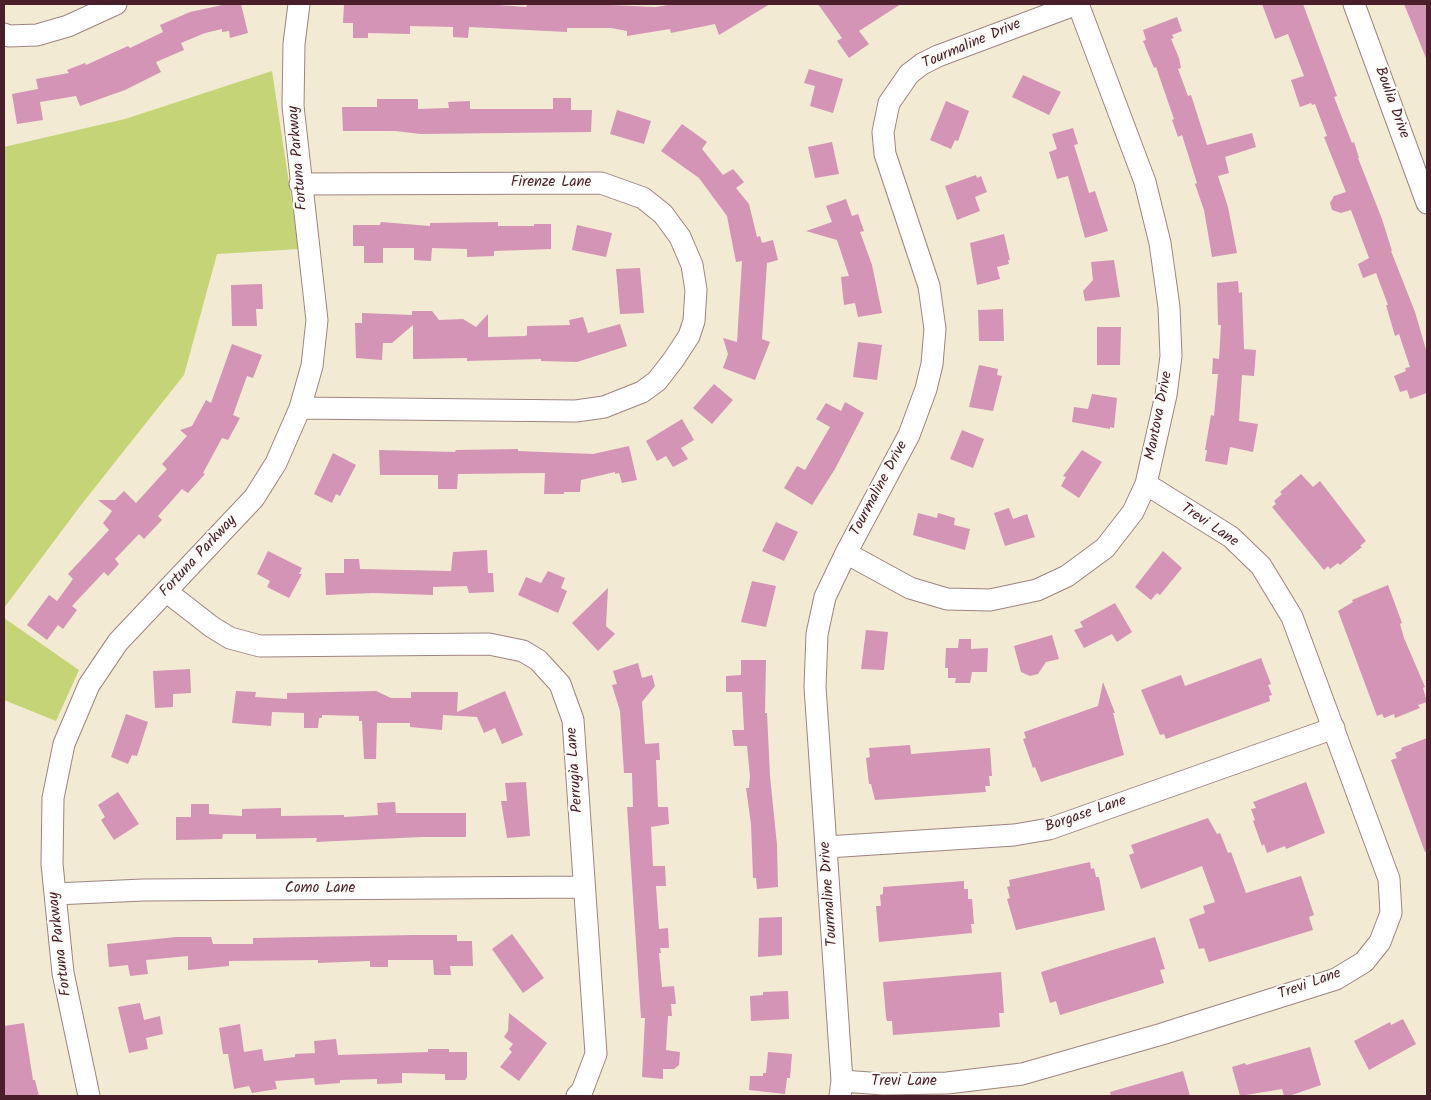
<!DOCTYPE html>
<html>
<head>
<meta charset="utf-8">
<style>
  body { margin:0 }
  #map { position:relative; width:1431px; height:1100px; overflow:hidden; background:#f3ead4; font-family:Kalam,sans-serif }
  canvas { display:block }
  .frame { position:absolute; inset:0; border:5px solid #4a1f2b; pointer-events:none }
</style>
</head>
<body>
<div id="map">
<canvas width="1431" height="1100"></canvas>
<div class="frame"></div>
</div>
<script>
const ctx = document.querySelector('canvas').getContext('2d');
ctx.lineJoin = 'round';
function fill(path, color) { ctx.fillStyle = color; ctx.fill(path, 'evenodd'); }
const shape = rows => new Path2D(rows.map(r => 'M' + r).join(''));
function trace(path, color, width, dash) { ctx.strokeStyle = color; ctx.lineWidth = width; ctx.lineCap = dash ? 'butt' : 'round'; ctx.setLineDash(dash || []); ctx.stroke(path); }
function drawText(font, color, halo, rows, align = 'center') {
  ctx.font = font + ' Kalam,sans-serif'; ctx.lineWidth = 4.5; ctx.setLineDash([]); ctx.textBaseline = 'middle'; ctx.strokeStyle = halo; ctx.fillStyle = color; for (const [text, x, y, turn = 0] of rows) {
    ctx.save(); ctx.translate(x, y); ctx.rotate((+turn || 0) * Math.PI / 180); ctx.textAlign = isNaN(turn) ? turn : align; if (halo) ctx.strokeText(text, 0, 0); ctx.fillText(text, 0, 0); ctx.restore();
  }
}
fill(shape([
  [272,71,299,249,217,254,184,375,81,505,4,608,4,147,125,119],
  [4,618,79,670,56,721,4,700]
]), '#c5d476');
fill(shape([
  [227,4,241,4,248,33,230,38,229,31,222,32,222,29,205,33,181,43,184,50,156,62,161,72,125,90,80,106,76,96,40,102,43,120,17,124,12,94,38,89,36,79,69,73,67,70,85,63,86,65,128,46,130,48,163,32,160,25,190,12],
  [344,4,485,4,526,7,527,5,589,4,655,7,675,4,770,4,719,35,715,24,671,33,670,29,627,36,627,31,611,28,567,28,567,32,469,27,468,38,453,37,453,27,410,26,410,34,368,33,368,38,353,38,353,23,343,23],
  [818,4,901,4,859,31,869,44,849,58,837,41,842,38],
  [1262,4,1303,4,1337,96,1334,97,1352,143,1354,142,1359,158,1358,158,1382,219,1392,251,1391,251,1415,312,1427,353,1427,393,1410,399,1407,390,1400,392,1394,376,1406,371,1405,368,1410,367,1399,334,1395,336,1386,305,1388,305,1376,273,1363,278,1358,264,1369,258,1351,210,1341,213,1332,210,1330,203,1334,196,1346,192,1324,137,1327,136,1315,104,1312,105,1311,103,1300,107,1291,80,1304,76,1288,34,1275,39],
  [1404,4,1427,4,1427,58,1426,58],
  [1177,17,1182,31,1172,35,1174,38,1171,39,1179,58,1181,68,1178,69,1188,96,1191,95,1207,145,1252,133,1256,147,1225,157,1229,173,1218,176,1228,207,1237,253,1212,257,1204,210,1195,184,1197,183,1182,135,1178,137,1172,120,1174,119,1156,67,1154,68,1143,41,1146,40,1143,30],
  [809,69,843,79,833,113,810,106,815,86,804,83],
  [1023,75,1061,92,1049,115,1012,97],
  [553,98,571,98,571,110,592,110,591,132,421,134,395,131,343,131,342,107,377,107,377,99,418,99,418,109,449,108,448,102,470,101,470,109,553,109],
  [946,101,969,111,958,141,955,140,951,149,930,140],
  [617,110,651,121,644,144,610,134],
  [682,124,707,142,702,149,723,175,733,169,744,182,736,188,749,204,757,237,760,236,762,243,773,240,778,260,767,263,762,339,770,342,755,380,723,368,728,354,723,338,737,342,742,261,736,262,727,216,699,178,661,151],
  [1073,128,1078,144,1074,145,1089,193,1095,191,1108,231,1085,238,1068,176,1057,179,1049,152,1057,149,1052,134],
  [832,142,839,174,815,178,808,147],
  [976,175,977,178,981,176,987,192,975,197,980,211,957,220,945,186],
  [846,199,852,216,858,214,864,231,860,232,872,265,882,313,858,317,855,303,844,305,841,277,849,276,837,240,806,231,832,222,826,206],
  [381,222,430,226,430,223,498,222,498,226,534,226,534,224,551,224,551,249,494,251,494,256,467,257,467,249,432,248,431,261,414,260,414,248,383,248,383,263,364,263,364,246,353,246,353,225,380,225],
  [577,225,612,233,606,257,572,250],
  [1004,234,1010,260,1008,260,1009,264,997,267,1000,279,977,285,970,243],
  [1114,260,1120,297,1085,301,1083,291,1093,280,1091,262],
  [640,268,644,313,620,314,616,269],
  [1238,281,1239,293,1242,292,1244,349,1256,350,1254,376,1242,375,1239,421,1258,424,1253,452,1230,447,1227,465,1205,461,1207,450,1205,450,1211,415,1214,416,1218,374,1212,374,1213,358,1219,359,1221,325,1218,325,1217,283],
  [262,284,263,309,256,309,257,326,232,326,231,285],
  [1003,309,1004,341,979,341,978,310],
  [412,311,432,311,439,320,463,319,476,327,488,314,488,337,525,336,527,335,527,326,570,325,569,320,583,317,588,333,620,324,627,346,577,362,541,361,541,359,467,361,467,358,413,359,413,325,392,343,383,343,382,360,356,358,355,323,362,323,362,313,412,315],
  [1097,327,1121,327,1120,365,1097,365],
  [858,342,882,345,877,380,853,377],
  [232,344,262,355,253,378,247,376,233,415,240,418,228,440,222,438,203,473,205,474,188,493,182,489,158,516,162,520,144,539,139,534,115,559,119,564,108,576,104,572,72,606,77,610,63,629,58,625,47,640,27,625,49,595,57,601,73,579,68,574,109,530,103,523,112,511,98,500,115,500,124,491,136,503,167,469,162,464,187,436,180,430,192,426,206,400,211,403],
  [979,365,998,369,997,375,1002,376,993,411,969,407],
  [714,384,733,400,712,424,693,408],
  [1092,394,1117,398,1114,428,1110,427,1110,429,1072,422,1074,407,1088,409],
  [845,402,864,413,835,469,812,505,784,488,797,466,805,470,830,427,816,419,826,403,841,411],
  [682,419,694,440,681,448,688,459,673,467,666,456,657,461,646,441],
  [962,430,984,439,973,468,950,459],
  [629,446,637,480,622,483,619,473,615,474,615,472,581,480,580,492,564,492,564,494,544,494,545,473,458,474,457,489,438,489,438,475,380,475,379,450,455,452,456,450,518,449,518,451,593,454],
  [1082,450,1102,462,1079,498,1061,486,1066,477,1063,476],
  [333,453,356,465,340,496,336,494,332,503,314,494],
  [1301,474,1313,487,1320,481,1366,541,1360,546,1362,547,1340,565,1338,563,1330,569,1328,566,1324,570,1272,507,1276,504,1274,501,1282,494,1280,492],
  [1009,508,1013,519,1027,514,1035,537,1005,546,994,513],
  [918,513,937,518,938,513,955,518,954,525,970,529,965,550,913,535],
  [776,522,798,532,784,561,762,551],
  [487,550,488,573,493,573,494,592,469,593,467,586,433,587,433,595,373,593,326,595,325,573,344,573,344,559,359,559,360,569,451,571,453,552],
  [268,551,302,568,299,574,302,574,289,598,267,587,270,581,257,574],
  [1163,551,1182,568,1160,595,1157,593,1151,600,1135,587],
  [548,571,565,578,561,588,567,591,558,613,518,595,526,577,541,583],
  [752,581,776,586,766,627,741,622],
  [1388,585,1402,623,1400,624,1404,638,1425,687,1423,688,1427,702,1418,705,1420,708,1395,718,1394,714,1384,718,1382,714,1377,716,1338,611,1353,602,1352,600],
  [608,588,606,626,615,634,598,651,572,623],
  [1115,603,1132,632,1117,642,1112,634,1084,648,1074,630,1083,627,1080,622],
  [866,630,888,632,884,670,861,669],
  [1052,635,1059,659,1046,662,1038,674,1030,676,1021,672,1014,646],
  [959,639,971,639,971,649,988,648,987,672,972,672,970,683,955,683,956,678,948,678,948,668,945,668,946,648,958,648],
  [1261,658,1271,684,1268,685,1272,695,1269,696,1270,701,1166,739,1164,734,1160,735,1141,690,1181,675,1185,686],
  [741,660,766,660,765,713,767,713,770,776,777,845,778,887,757,889,756,878,753,878,751,824,746,788,749,788,750,777,747,746,734,746,732,730,744,730,742,692,726,692,726,676,741,675],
  [638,663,642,678,652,675,655,686,642,702,645,744,659,743,660,760,656,760,658,807,668,807,669,824,651,827,653,866,665,866,666,886,656,886,659,929,668,928,669,948,660,948,661,953,659,953,662,987,674,986,676,1004,671,1004,672,1016,668,1016,666,1050,680,1052,679,1065,674,1069,663,1069,663,1079,642,1077,645,1018,641,1018,627,807,633,807,632,773,624,773,620,711,612,685,617,684,613,671],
  [190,669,191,693,173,694,173,707,155,708,153,671],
  [1103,682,1115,713,1113,713,1124,755,1041,782,1035,767,1033,768,1023,739,1026,738,1024,732,1098,706],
  [236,691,256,692,255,697,287,699,287,693,376,691,391,698,411,698,411,692,458,692,457,712,505,691,523,735,502,744,495,728,484,733,477,717,443,715,442,730,410,727,410,723,377,723,376,759,364,759,362,721,359,721,359,716,322,715,322,718,319,718,318,728,304,728,304,713,272,712,271,726,232,723],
  [126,714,148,722,137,756,132,755,128,764,111,757],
  [1427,738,1427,852,1425,852,1391,760,1397,758,1395,753,1402,750,1401,748],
  [910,745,911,754,990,748,992,776,989,776,990,786,985,786,986,792,875,800,871,784,869,784,866,758,870,757,869,748],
  [526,782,530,836,507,838,501,801,507,801,505,783],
  [1306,782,1325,833,1286,849,1285,846,1267,853,1264,844,1262,846,1253,821,1255,820,1251,809,1256,808,1253,802],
  [118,792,139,824,114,840,101,820,105,817,98,805],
  [395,802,396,813,466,813,466,837,422,837,316,842,317,838,256,839,256,834,223,834,222,839,176,840,176,817,191,817,191,804,209,804,209,814,242,816,242,809,281,808,281,816,344,815,344,817,378,815,377,803],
  [1208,818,1217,834,1220,833,1228,853,1231,852,1246,893,1301,876,1314,915,1309,917,1313,930,1209,962,1204,948,1199,949,1189,919,1205,913,1203,906,1215,902,1202,866,1141,889,1129,855,1134,853,1131,845],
  [1090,862,1091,869,1094,868,1096,877,1099,877,1105,910,1016,930,1007,899,1010,898,1007,887,1010,886,1009,880],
  [964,881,964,889,968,889,968,899,972,899,974,924,971,924,972,933,879,942,876,906,881,906,880,895,883,894,883,887],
  [782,917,782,955,758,957,759,918],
  [512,934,544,978,523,993,492,949],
  [414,935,457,935,457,941,472,941,473,966,450,966,451,975,434,975,433,960,388,960,388,967,370,967,370,961,318,963,318,960,229,961,229,966,188,970,188,956,146,960,148,974,130,976,128,965,109,967,107,944,176,937,211,937,213,944,253,944,253,938],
  [1155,937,1165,969,1160,970,1164,983,1060,1015,1056,1001,1050,1003,1041,972],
  [1001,972,1004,1013,999,1013,1000,1027,893,1035,892,1021,887,1021,886,1017,883,982],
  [788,991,789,1019,751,1021,750,996,763,995,763,992],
  [140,1003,144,1020,160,1016,163,1034,146,1038,148,1049,129,1053,118,1007],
  [509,1013,547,1043,519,1081,500,1067,512,1052,509,1049,513,1044,504,1037,508,1031],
  [1403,1019,1416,1044,1369,1070,1354,1041,1390,1022,1391,1025],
  [24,1023,33,1080,35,1080,39,1096,4,1096,4,1026],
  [240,1024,244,1052,262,1049,264,1061,295,1057,295,1054,315,1053,314,1041,336,1039,338,1055,428,1052,428,1049,449,1049,449,1052,467,1052,467,1077,465,1080,445,1080,445,1074,402,1073,402,1083,377,1084,377,1079,340,1080,340,1083,315,1085,314,1078,275,1081,277,1089,252,1093,249,1086,234,1089,228,1054,223,1054,219,1028],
  [1310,1047,1321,1085,1289,1096,1284,1096,1282,1089,1240,1096,1232,1067,1245,1063,1246,1065],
  [768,1052,792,1054,790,1078,787,1078,785,1094,749,1090,750,1076,763,1076,763,1073,766,1073],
  [1183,1071,1190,1096,1111,1096,1110,1092]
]), '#d394b6');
const minor = shape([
  [1354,4,1427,203],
  [4,34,9,36,37,35,68,26,116,4],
  [300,408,576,411,604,407,642,392,657,381,674,359,689,336,694,321,696,290,692,265,680,237,663,214,643,198,601,183,300,184],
  [846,553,910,588,947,599,990,600,1037,590,1067,576,1105,548,1133,512,1146,484,1166,395,1171,356,1169,307,1160,243,1145,182,1078,4],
  [167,592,212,627,230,638,260,646,489,644,523,651,538,660,560,684,573,720,596,1054,582,1091,577,1096],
  [827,847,1014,835,1049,829,1334,728],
  [55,894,143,890,584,887],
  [842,1081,883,1084,947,1083,1022,1074,1162,1034,1336,979,1364,962,1380,942,1391,913,1389,879,1292,617,1261,566,1231,537,1146,484],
  [89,1096,63,973,52,864,53,798,64,744,89,685,118,642,254,498,276,463,300,408,312,366,317,320,293,106,294,44,299,4],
  [840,1096,842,1081,815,687,817,634,825,597,846,553,909,435,926,389,932,364,935,329,929,286,885,154,883,132,889,103,909,74,922,64,938,56,1077,4]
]);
trace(minor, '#9e8480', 23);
trace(minor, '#fff', 21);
drawText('15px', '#4a1f2b', '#fdfcf7', [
  ["Tourmaline Drive",972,45,-23],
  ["Boulia Drive",1391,103,70],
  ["Fortuna Parkway",299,158,-95],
  ["Firenze Lane",551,183],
  ["Mantova Drive",1160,416,-79],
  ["Tourmaline Drive",880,489,-62],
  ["Trevi Lane",1209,526,34],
  ["Fortuna Parkway",199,557,-47],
  ["Perrugia Lane",576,770,-94],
  ["Borgase Lane",1086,815,-19],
  ["Como Lane",320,889],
  ["Tourmaline Drive",830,894,-94],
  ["Fortuna Parkway",61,944,-97],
  ["Trevi Lane",1310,985,-20],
  ["Trevi Lane",904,1082]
]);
</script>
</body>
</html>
